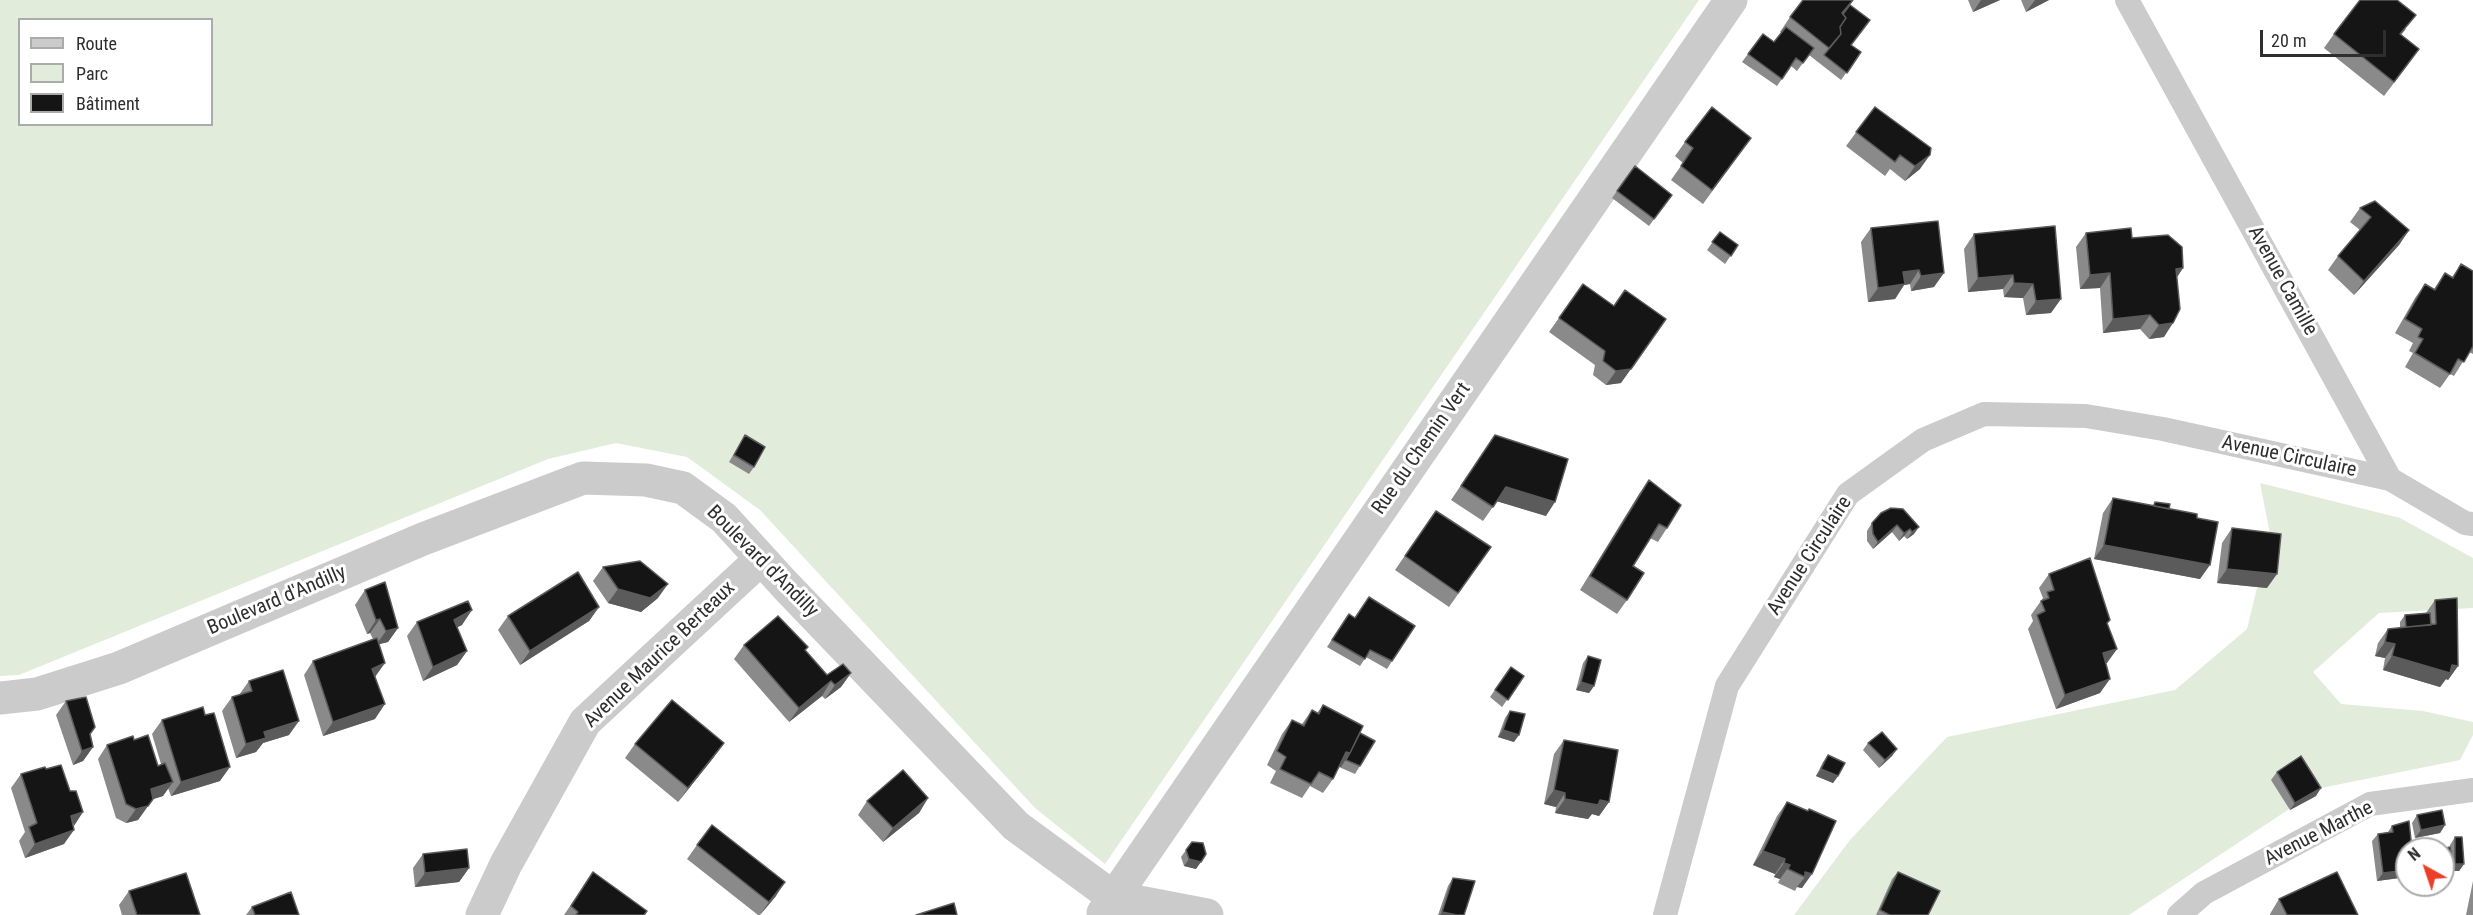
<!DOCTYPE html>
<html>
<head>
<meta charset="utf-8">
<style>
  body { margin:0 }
  #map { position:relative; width:2473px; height:915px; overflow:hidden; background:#fff; font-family:"Roboto Condensed",sans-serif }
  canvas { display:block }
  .legend { position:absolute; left:18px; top:18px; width:195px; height:108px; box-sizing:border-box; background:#fff; border:2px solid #ababab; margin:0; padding:8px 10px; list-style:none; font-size:18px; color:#2e2e2e }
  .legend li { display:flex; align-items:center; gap:12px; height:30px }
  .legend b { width:30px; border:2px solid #ababab }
  .north { position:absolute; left:2395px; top:837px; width:60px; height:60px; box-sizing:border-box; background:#fff; border:2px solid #ababab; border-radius:50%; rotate:320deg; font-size:16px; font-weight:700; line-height:24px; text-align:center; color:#2e2e2e }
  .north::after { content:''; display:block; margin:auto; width:21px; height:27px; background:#ed3f28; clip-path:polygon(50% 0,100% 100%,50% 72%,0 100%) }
  .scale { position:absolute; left:2260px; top:30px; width:126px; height:27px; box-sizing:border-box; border:3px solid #2e2e2e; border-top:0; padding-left:8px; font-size:18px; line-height:21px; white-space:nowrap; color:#2e2e2e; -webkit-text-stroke:4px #fff; paint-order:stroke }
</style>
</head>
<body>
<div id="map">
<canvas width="2473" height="915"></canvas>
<ul class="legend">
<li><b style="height:8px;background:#cbcbcb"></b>Route</li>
<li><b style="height:16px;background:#e1ecdb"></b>Parc</li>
<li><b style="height:16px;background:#151515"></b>Bâtiment</li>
</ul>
<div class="north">N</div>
<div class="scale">20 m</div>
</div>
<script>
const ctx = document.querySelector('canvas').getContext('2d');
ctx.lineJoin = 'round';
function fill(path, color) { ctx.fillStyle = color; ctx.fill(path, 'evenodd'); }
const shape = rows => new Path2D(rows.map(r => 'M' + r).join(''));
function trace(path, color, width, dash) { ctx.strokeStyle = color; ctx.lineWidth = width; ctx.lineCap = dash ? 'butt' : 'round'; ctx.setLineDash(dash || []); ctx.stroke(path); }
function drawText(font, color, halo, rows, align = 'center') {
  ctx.font = font + ' "Roboto Condensed",sans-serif'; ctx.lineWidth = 6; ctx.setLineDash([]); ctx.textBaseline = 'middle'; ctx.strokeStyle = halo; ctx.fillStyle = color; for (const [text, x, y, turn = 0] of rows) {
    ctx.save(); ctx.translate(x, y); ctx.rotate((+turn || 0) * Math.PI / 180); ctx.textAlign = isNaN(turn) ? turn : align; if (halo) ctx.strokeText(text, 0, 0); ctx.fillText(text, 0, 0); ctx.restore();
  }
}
fill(shape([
  [0,0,1699,0,1105,864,1035,808,760,510,687,457,616,443,548,459,19,675,0,676],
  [20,20,212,20,212,124,20,124],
  [2260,483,2400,518,2473,558,2473,608,2379,613,2313,672,2341,704,2423,711,2473,722,2473,735,2460,760,2321,788,2129,915,1794,915,1850,840,1947,737,2175,690,2247,629,2270,534]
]), '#e1ecdb');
trace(shape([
  [2127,0,2390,479,2465,523,2473,524],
  [1665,915,1727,686,1848,494,1923,440,1984,414,2086,416,2163,429,2390,479],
  [2179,915,2204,893,2370,804,2473,790]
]), '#cbcbcb', 24);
trace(shape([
  [0,698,37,694,119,668,423,539,583,478,646,480,683,488,724,518,786,586,1016,826,1113,897,1207,915],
  [1103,913,1731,0],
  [482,915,506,864,585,722,761,559]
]), '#cbcbcb', 33);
fill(shape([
  [1968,0,2000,0,1973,12],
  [2021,0,2049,0,2026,12],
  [1850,5,1851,45,1861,52,1841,80,1809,55,1797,71,1791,66,1777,86,1742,62,1763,34,1774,42,1782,33,1780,32,1790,17],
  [2406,29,2401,35,2409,63,2384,96,2324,48,2334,34],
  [1875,107,1920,169,1905,181,1890,169,1885,176,1846,146],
  [1751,138,1703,204,1671,180,1683,163,1675,156,1685,142],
  [1635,166,1672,195,1649,226,1612,198],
  [2360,208,2409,230,2399,245,2354,295,2328,270,2338,256,2360,230,2350,222],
  [1938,221,1934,287,1911,291,1910,284,1904,285,1895,299,1868,302,1861,242,1871,228],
  [2055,226,2051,313,2026,315,2023,298,2004,297,2003,289,1968,292,1964,249,1974,234],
  [1720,232,1738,245,1725,264,1707,250],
  [2086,233,2132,238,2183,268,2177,277,2164,337,2149,339,2140,329,2103,333,2100,288,2080,289,2076,247],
  [2461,264,2473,271,2473,354,2469,352,2454,376,2450,374,2440,388,2405,367,2413,353,2409,351,2413,343,2395,333,2415,298,2425,284,2434,289,2445,273,2452,277],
  [1583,284,1614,306,1621,383,1606,385,1593,375,1595,365,1549,332],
  [745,435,754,467,749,474,729,462],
  [1495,435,1546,516,1497,501,1483,521,1451,500],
  [1649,480,1667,528,1658,542,1650,538,1633,566,1627,600,1617,614,1580,590,1639,494],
  [2113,498,2152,506,2155,502,2169,509,2200,579,2094,559,2103,513],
  [1891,508,1914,534,1907,539,1904,536,1899,541,1892,532,1873,549,1867,541,1867,531,1872,523],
  [1436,511,1491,547,1449,607,1395,570],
  [2232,528,2267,588,2217,583,2222,543],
  [603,567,658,598,641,612,608,603,593,581],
  [2049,574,2107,624,2117,649,2106,663,2100,693,2056,709,2028,629,2033,621,2031,615,2043,598,2039,588],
  [365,590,398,628,388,642,379,644,375,677,375,719,323,736,304,675,313,661,373,639,370,633,367,634,355,605],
  [2435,600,2458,666,2448,680,2446,679,2440,687,2383,670,2385,658,2375,656,2378,643,2388,629,2400,628,2400,622,2405,615,2426,613],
  [599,607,589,621,520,665,498,630,508,616],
  [1349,614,1392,661,1387,669,1366,657,1360,666,1327,647],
  [417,622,462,625,457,627,467,651,457,665,423,681,407,636],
  [744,645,808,647,805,651,827,675,851,673,841,687,825,699,822,696,789,722,734,659],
  [1588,656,1594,686,1589,693,1576,690,1583,663],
  [1511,667,1524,676,1502,707,1490,697],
  [249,681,289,735,263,743,256,752,236,758,222,711,232,697,239,695],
  [66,701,90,735,93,747,83,761,73,765,56,715],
  [1323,705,1360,733,1360,766,1355,774,1339,767,1333,779,1323,793,1310,786,1302,798,1270,783,1276,771,1267,765,1282,734,1292,720,1302,724,1312,710,1317,713],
  [1510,711,1514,742,1498,737,1505,718],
  [162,720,220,781,171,796,168,788,163,796,153,799,138,820,126,823,116,818,98,759,107,745,134,740,158,766,161,764,152,734],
  [1564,740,1609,802,1599,816,1592,814,1588,819,1555,813,1556,807,1544,804,1554,754],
  [1868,743,1897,749,1892,756,1879,768,1863,750],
  [635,744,714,757,678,802,625,758],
  [1828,755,1838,776,1833,783,1816,776,1823,762],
  [2277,772,2316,796,2290,810,2271,780],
  [21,774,73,826,64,844,25,858,19,841,25,832,11,788],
  [928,798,919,813,883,842,858,815,867,801],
  [1787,802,1807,811,1809,809,1836,821,1802,888,1797,887,1795,891,1778,883,1780,879,1774,877,1775,874,1753,865,1777,816],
  [2417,815,2445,825,2440,833,2415,838,2412,823],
  [2392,826,2407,849,2407,877,2377,881,2372,841,2378,834,2388,832],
  [2455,837,2464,864,2459,871,2450,871,2450,866,2448,869,2443,870,2443,849,2450,847,2450,845],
  [1192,842,1196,869,1184,866,1181,857],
  [697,845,776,896,760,915,758,915,687,859],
  [423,854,469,868,459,882,415,887,413,868],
  [593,872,644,915,564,915],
  [1898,872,1928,915,1876,915,1892,879],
  [1453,878,1464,915,1438,915,1448,886],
  [2473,881,2473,915,2466,915],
  [129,891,200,915,122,915,119,905],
  [2279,899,2358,915,2270,915,2270,914],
  [252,907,299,915,246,915]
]), '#8a8a8a');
fill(shape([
  [1981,0,2000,0,1973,12],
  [2035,0,2049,0,2026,12],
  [1930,155,1920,169,1905,181,1915,166],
  [2409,230,2399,245,2354,295,2364,281],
  [2183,268,2173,283,2176,269],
  [1919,270,1910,284,1904,285,1895,299,1868,302,1878,288,1903,272],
  [1944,273,1934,287,1911,291,1921,276],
  [2110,273,2100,288,2080,289,2090,275],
  [2013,275,2003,289,1968,292,1978,278],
  [2014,283,2033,284,2023,298,2004,297],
  [2061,299,2051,313,2026,315,2036,301],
  [2150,315,2140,329,2103,333,2113,319],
  [2173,323,2164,337,2149,339,2159,325],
  [1631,369,1621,383,1606,385,1616,371],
  [1506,487,1555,502,1546,516,1496,501],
  [1897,525,1892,532,1873,549,1878,542],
  [1919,527,1914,534,1907,539,1912,532],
  [1910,529,1904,536,1899,541,1904,533],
  [2104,545,2210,565,2200,579,2094,559],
  [2227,569,2277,574,2267,588,2217,583],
  [668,584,658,598,641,612,608,603,618,589],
  [599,607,589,621,520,665,530,651],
  [472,610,462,625,444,634,454,620],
  [380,619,370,633,367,634,376,620],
  [398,628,388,642,376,645,386,631],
  [2385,642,2395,644,2385,658,2375,656],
  [2117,649,2107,663,2093,667,2103,653],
  [467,651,457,665,423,681,433,667],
  [2392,656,2458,666,2448,680,2446,679,2440,687,2383,670],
  [385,663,375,677,372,669],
  [851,673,841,687,825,699,835,685],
  [2110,679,2100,693,2056,709,2065,695],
  [831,681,822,696,789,722,799,708],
  [1581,682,1594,686,1589,693,1576,690],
  [385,704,375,719,323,736,333,722],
  [299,721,289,735,263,743,256,752,236,758,246,744,264,732],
  [1503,730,1519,735,1514,742,1498,737],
  [724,743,714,757,678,802,688,788],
  [93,747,83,761,73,765,82,751],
  [1897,749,1892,756,1879,768,1885,760],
  [1346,752,1350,753,1341,767,1337,766],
  [230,767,220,781,171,796,181,782],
  [1821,769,1838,776,1833,783,1816,776],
  [173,782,163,796,141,803,151,789],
  [2321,788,2316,796,2290,810,2295,803],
  [1554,790,1565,793,1556,807,1544,804],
  [928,798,919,813,883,842,893,828],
  [1565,799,1600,800,1609,802,1599,816,1592,814,1588,819,1555,813],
  [148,806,138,820,126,823,136,809],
  [83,812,74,826,71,816],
  [2445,825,2440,833,2415,838,2421,830],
  [74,830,64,844,25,858,35,844],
  [1763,851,1785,859,1775,874,1753,865],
  [1189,859,1201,862,1196,869,1184,866],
  [2453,862,2448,869,2443,870,2443,863],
  [1784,863,1790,865,1780,879,1774,877],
  [2455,864,2464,864,2459,871,2450,871],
  [469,868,459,882,415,887,425,873],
  [2407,870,2407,877,2377,881,2383,873],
  [1805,872,1812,874,1802,888,1797,887,1805,877],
  [785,882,776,896,760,915,769,902],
  [1442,912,1457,915,1440,915]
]), '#5b5b5b');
const building = shape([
  [1803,0,1853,0,1842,13,1846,18,1840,27,1841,34,1829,48,1790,17,1803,0],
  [2360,0,2397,0,2416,15,2400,34,2419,49,2394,82,2334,34,2360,0],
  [1850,5,1870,20,1851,45,1861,52,1847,73,1824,55,1841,34,1840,27,1846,18,1843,14,1850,5],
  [1786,27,1814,48,1803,63,1796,58,1782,79,1748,54,1763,34,1774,42,1786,27],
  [1712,107,1751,138,1712,190,1681,166,1693,148,1685,142,1712,107],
  [1875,107,1931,148,1930,155,1915,166,1900,155,1895,162,1856,132,1875,107],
  [1635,166,1672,195,1654,219,1617,191,1635,166],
  [2375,201,2409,230,2364,281,2338,256,2371,217,2360,208,2375,201],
  [1938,221,1944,273,1921,276,1919,270,1903,272,1905,284,1878,288,1871,228,1938,221],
  [2055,226,2061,299,2036,301,2033,284,2014,283,2013,275,1978,278,1974,234,2055,226],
  [2131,228,2132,238,2168,235,2182,247,2183,268,2176,269,2180,309,2173,323,2159,325,2150,315,2113,319,2110,273,2090,275,2086,233,2131,228],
  [1720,232,1738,245,1731,256,1712,242,1720,232],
  [2461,264,2473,271,2473,346,2464,362,2458,359,2450,374,2415,353,2423,339,2418,337,2422,329,2405,319,2425,284,2435,290,2445,273,2453,278,2461,264],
  [1583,284,1614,306,1625,290,1666,319,1631,369,1616,371,1603,361,1605,351,1559,318,1583,284],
  [745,435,765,447,754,467,734,455,745,435],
  [1495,435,1568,459,1555,502,1506,487,1493,507,1461,486,1495,435],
  [1649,480,1681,505,1667,528,1659,524,1633,566,1644,573,1627,600,1590,576,1649,480],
  [2113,498,2197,514,2197,518,2218,522,2210,565,2104,545,2113,498],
  [2155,502,2170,504,2169,509,2154,506,2155,502],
  [1891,508,1903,509,1919,527,1912,532,1910,529,1904,533,1897,525,1878,542,1873,534,1872,523,1881,513,1891,508],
  [1436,511,1491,547,1458,593,1405,556,1436,511],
  [2232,528,2281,534,2277,574,2227,569,2232,528],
  [2090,558,2110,620,2107,623,2117,649,2103,653,2110,679,2065,695,2037,615,2045,611,2041,601,2049,598,2047,592,2054,590,2049,574,2090,558],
  [640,561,668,584,650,598,618,589,603,567,640,561],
  [578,572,599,607,530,651,508,616,578,572],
  [385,582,398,628,386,631,380,619,376,620,365,590,385,582],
  [1369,597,1415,626,1392,661,1370,650,1365,659,1332,640,1349,614,1355,618,1369,597],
  [2457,598,2458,666,2452,665,2450,673,2392,656,2395,644,2385,642,2388,629,2436,624,2435,600,2457,598],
  [468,601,472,610,454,620,467,651,433,667,417,622,468,601],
  [2430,613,2431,625,2406,627,2405,615,2430,613],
  [778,616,808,647,805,650,827,675,843,664,851,673,835,685,831,681,799,708,744,645,778,616],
  [377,638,385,663,372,669,385,704,333,722,313,661,377,638],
  [1588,656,1601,660,1594,686,1581,682,1588,656],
  [1511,667,1524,676,1508,700,1495,690,1511,667],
  [283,670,299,721,264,732,266,738,246,744,232,697,252,691,249,681,283,670],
  [86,697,95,727,90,734,93,747,82,751,66,701,86,697],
  [672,700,724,743,688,788,635,744,672,700],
  [1323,705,1363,726,1350,753,1346,752,1333,779,1319,772,1311,784,1280,769,1286,757,1277,751,1292,720,1304,726,1312,710,1319,714,1323,705],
  [203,707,205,715,214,713,230,767,181,782,162,720,203,707],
  [1510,711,1525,714,1519,735,1503,730,1510,711],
  [1882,732,1897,749,1885,760,1868,743,1882,732],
  [1360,733,1375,741,1360,766,1346,760,1350,753,1360,733],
  [148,735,158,766,165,763,173,782,151,789,153,799,148,806,136,809,126,804,107,745,133,736,134,740,148,735],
  [1564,740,1618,750,1609,802,1600,800,1598,805,1565,799,1565,793,1554,790,1564,740],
  [1828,755,1845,763,1838,776,1821,769,1828,755],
  [2301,756,2321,788,2295,803,2277,772,2301,756],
  [61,765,70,791,76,791,83,812,71,816,74,830,35,844,29,827,37,823,21,774,45,767,46,769,61,765],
  [903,770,928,798,893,828,867,801,903,770],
  [1787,802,1808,811,1809,809,1836,821,1812,874,1805,872,1805,877,1788,869,1790,865,1784,863,1785,859,1763,851,1787,802],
  [2442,810,2445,825,2421,830,2417,815,2442,810],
  [2409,821,2412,849,2407,849,2407,870,2383,873,2378,834,2393,832,2392,826,2409,821],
  [712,825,785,882,769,902,697,845,712,825],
  [2455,837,2462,837,2464,864,2455,864,2455,837],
  [1192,842,1203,843,1206,854,1201,862,1189,859,1186,850,1192,842],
  [2450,847,2453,862,2443,863,2443,849,2442,849,2450,847],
  [467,849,469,868,425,873,423,854,467,849],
  [593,872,647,911,644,915,576,915,578,912,571,906,593,872],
  [1898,872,1940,891,1928,915,1890,915,1880,910,1898,872],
  [2337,872,2358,915,2287,915,2279,899,2337,872],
  [186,873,200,915,137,915,129,891,186,873],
  [1453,878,1475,881,1464,915,1457,915,1442,912,1453,878],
  [291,892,299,915,255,915,252,907,291,892],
  [954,903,957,915,916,915,954,903]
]);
fill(building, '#151515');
trace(building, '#5b5b5b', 1.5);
drawText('20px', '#2e2e2e', '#fff', [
  ["Avenue Camille",2282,281,61],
  ["Rue du Chemin Vert",1422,449,-55],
  ["Avenue Circulaire",2289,457,12],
  ["Avenue Circulaire",1810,556,-57],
  ["Boulevard d'Andilly",762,562,45],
  ["Boulevard d'Andilly",277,601,-23],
  ["Avenue Maurice Berteaux",660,655,-44],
  ["Avenue Marthe",2319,834,-27]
]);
</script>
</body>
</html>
